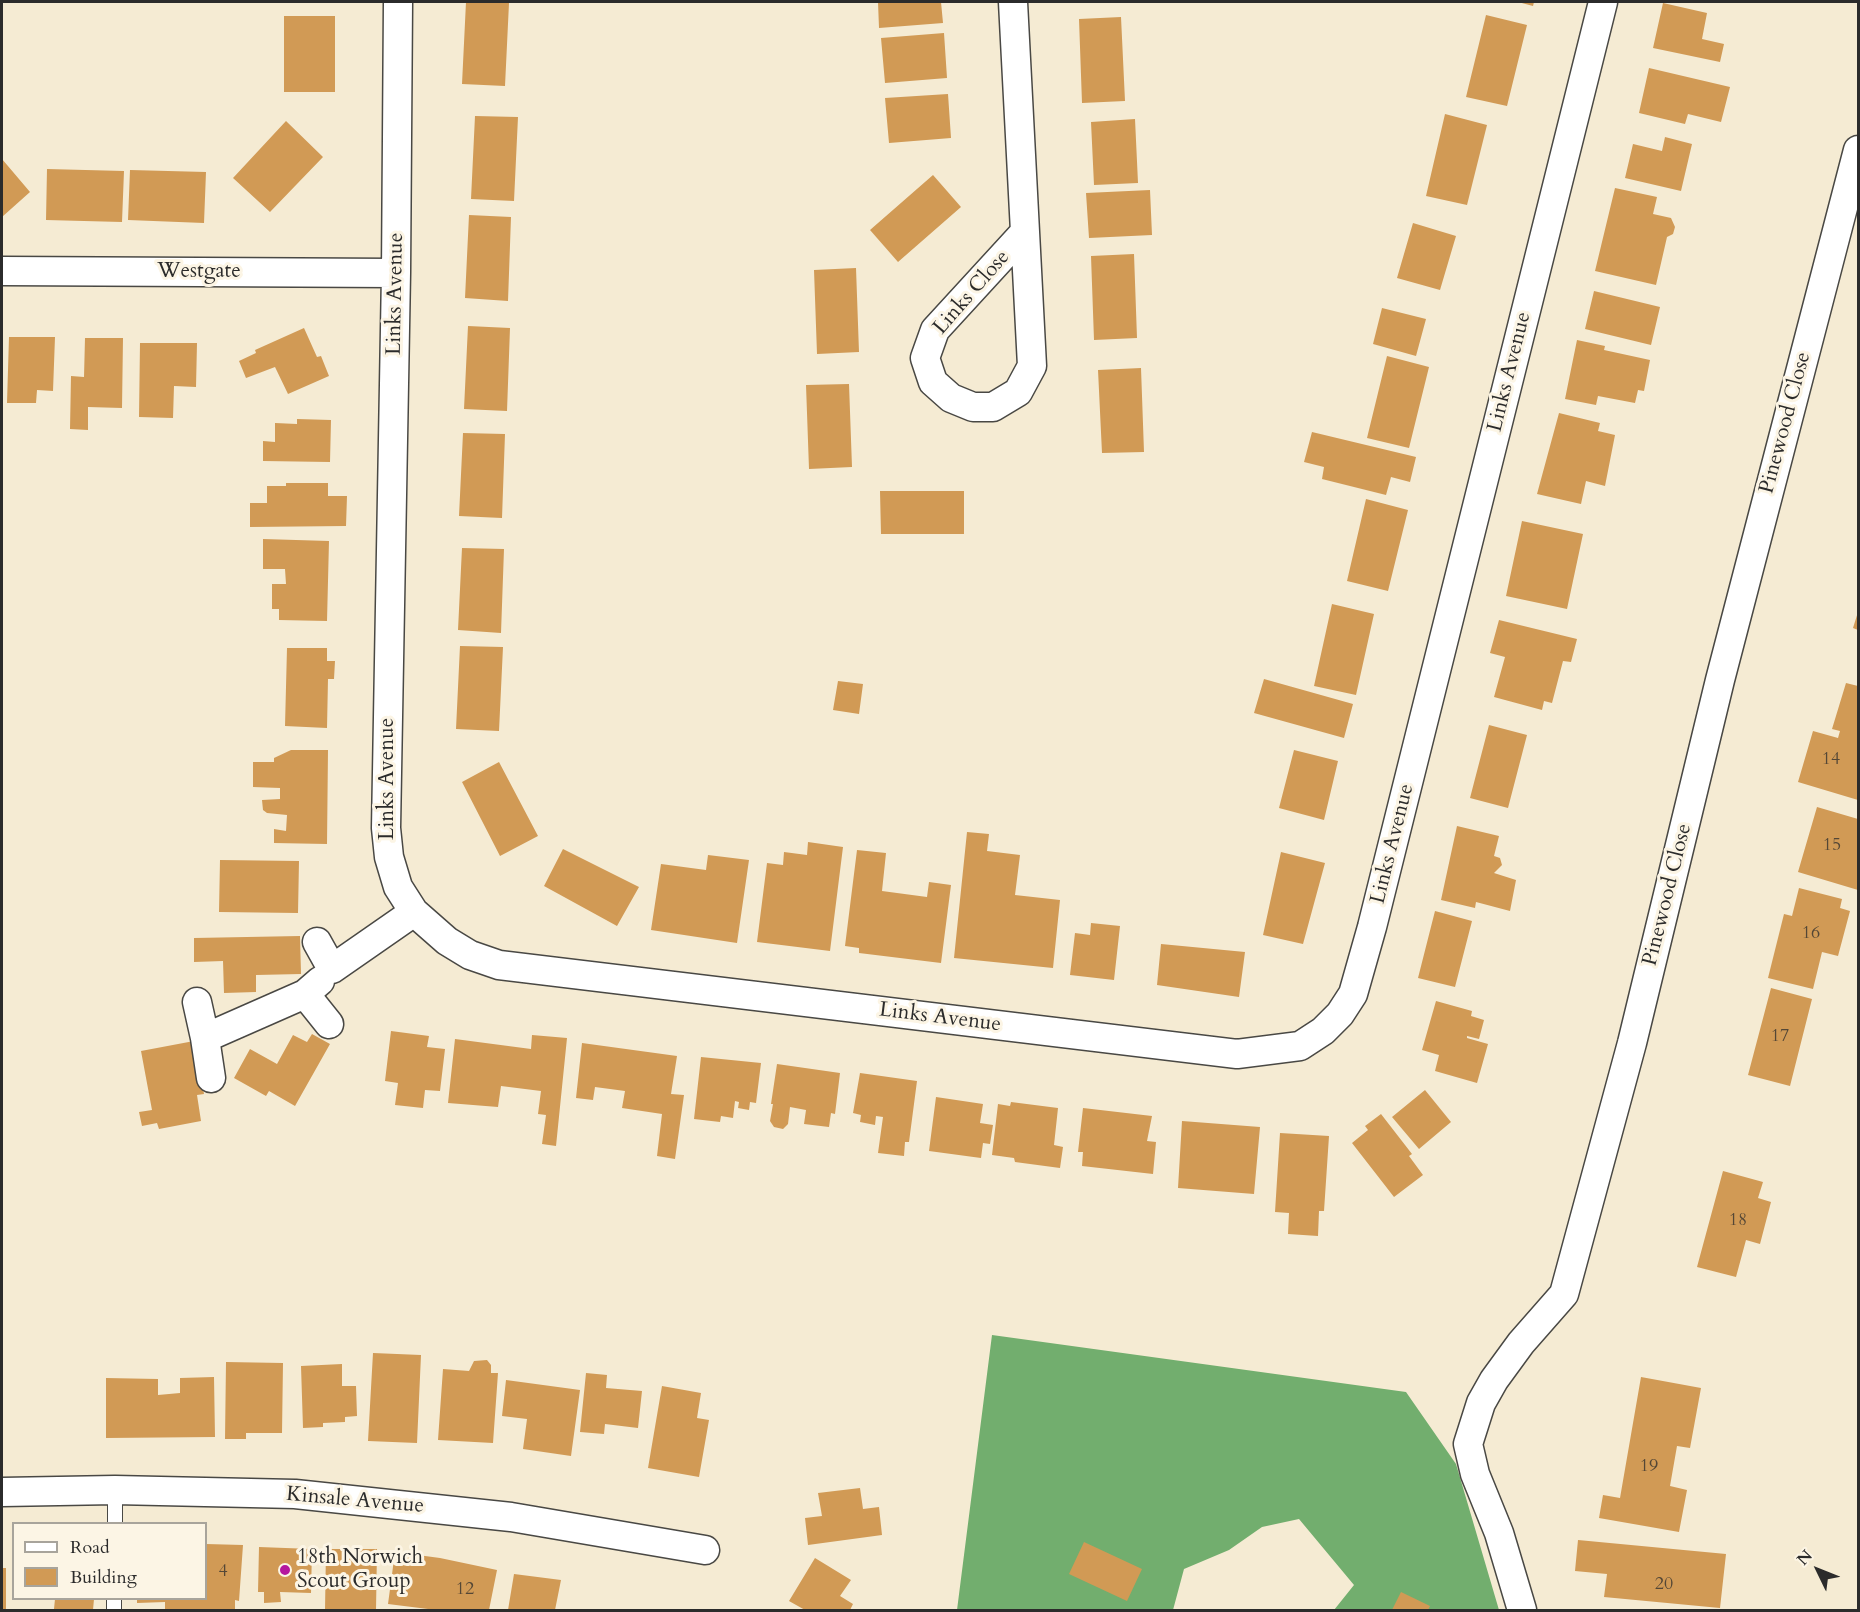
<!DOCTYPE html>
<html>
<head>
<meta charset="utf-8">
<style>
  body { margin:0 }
  #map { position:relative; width:1860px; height:1612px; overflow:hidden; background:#f5ebd3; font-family:Cardo,serif }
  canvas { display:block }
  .frame { position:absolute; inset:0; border:3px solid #2b2b2b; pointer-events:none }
  .legend { position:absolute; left:12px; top:1522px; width:195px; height:78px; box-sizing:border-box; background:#fcf5e5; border:2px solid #a8a49b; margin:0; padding:8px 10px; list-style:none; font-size:18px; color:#2b2b2b }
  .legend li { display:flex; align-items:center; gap:12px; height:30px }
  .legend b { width:30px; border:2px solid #a8a49b }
  .north { position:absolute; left:1788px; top:1540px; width:60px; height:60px; -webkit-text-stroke:4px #fcf5e5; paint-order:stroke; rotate:313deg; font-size:16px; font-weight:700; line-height:24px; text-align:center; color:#2b2b2b }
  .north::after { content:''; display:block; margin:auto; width:21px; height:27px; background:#2b2b2b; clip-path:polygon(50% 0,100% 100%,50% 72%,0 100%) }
</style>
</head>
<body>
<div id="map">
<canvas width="1860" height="1612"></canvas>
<div class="frame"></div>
<ul class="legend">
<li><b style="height:8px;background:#fff"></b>Road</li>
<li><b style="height:16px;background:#d19a55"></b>Building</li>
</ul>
<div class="north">N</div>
</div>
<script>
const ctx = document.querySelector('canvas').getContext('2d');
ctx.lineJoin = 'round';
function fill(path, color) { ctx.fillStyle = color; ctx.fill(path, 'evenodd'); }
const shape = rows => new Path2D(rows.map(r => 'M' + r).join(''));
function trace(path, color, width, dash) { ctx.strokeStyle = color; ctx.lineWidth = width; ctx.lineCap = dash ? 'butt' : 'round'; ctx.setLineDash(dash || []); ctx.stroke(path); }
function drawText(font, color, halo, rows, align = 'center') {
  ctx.font = font + ' Cardo,serif'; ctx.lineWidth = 6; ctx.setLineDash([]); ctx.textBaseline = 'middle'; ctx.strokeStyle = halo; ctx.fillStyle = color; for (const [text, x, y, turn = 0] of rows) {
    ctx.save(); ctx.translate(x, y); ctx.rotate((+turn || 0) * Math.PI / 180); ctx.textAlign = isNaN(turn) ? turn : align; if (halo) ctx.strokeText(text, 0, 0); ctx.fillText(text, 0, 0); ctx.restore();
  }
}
fill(shape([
  [992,1335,1406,1392,1456,1464,1499,1610,1334,1610,1354,1585,1299,1519,1262,1527,1229,1550,1184,1569,1173,1610,957,1610]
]), '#72ae6e');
fill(shape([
  [466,2,509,3,505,86,462,84],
  [878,2,941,2,943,23,879,28],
  [1518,2,1534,2,1533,6],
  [1663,3,1707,13,1702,39,1724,44,1720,62,1653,48],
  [1486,15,1527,25,1507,106,1466,97],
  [284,16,335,16,335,92,284,92],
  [1121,17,1125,101,1082,103,1079,19],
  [944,33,947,78,885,83,881,38],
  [1649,68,1730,87,1721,122,1688,114,1685,124,1639,113],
  [948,94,951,138,889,143,885,98],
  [1445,114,1487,125,1467,205,1426,196],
  [475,116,518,117,514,201,471,199],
  [1135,119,1138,183,1094,185,1091,122],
  [286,121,323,157,270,212,233,178],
  [1665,137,1692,144,1681,191,1625,178,1633,144,1662,151],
  [2,159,30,192,2,217],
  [47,169,124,171,122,222,46,220],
  [130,170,206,172,204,223,128,220],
  [933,175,961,207,898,262,870,230],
  [1615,188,1657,197,1653,214,1671,218,1675,227,1673,234,1667,237,1656,285,1595,271],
  [1150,190,1152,235,1089,238,1086,193],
  [469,215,511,217,508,301,465,298],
  [1413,223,1456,236,1440,290,1397,278],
  [1134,254,1137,338,1094,340,1091,256],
  [856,268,859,352,817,354,814,270],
  [1594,291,1660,307,1651,345,1585,329],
  [1382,308,1426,319,1416,356,1373,344],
  [468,326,510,328,507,411,464,409],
  [304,328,317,357,321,356,329,376,288,394,275,367,246,378,239,361,256,353,255,350],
  [9,337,55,337,53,391,37,390,36,403,7,403],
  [85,338,123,338,122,408,88,407,88,430,70,429,71,376,84,377],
  [1577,340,1605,346,1604,350,1650,360,1644,391,1638,390,1635,403,1598,396,1596,405,1565,399],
  [140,343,197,343,196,387,174,386,173,418,139,417],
  [1387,356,1429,367,1409,448,1367,438],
  [1141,368,1144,452,1102,453,1098,370],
  [849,384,852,467,809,469,806,385],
  [1559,413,1600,423,1598,431,1615,435,1605,486,1586,481,1581,504,1537,494],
  [297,419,331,420,330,462,263,461,263,441,275,442,275,423,297,424],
  [1312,432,1416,457,1410,482,1391,477,1386,495,1322,479,1324,467,1304,462],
  [463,433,505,434,502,518,459,516],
  [286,483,328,483,328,496,347,496,346,526,250,527,250,503,267,503,267,486,286,486],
  [880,491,964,491,964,534,881,534],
  [1366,499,1408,510,1388,591,1347,581],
  [1522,521,1583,534,1567,609,1506,596],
  [263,539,329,541,327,621,279,620,279,609,272,609,272,584,286,584,285,569,263,569],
  [462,548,504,549,501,633,458,630],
  [1332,604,1374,614,1356,695,1314,686],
  [1858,612,1858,630,1853,628],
  [1499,620,1577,639,1571,662,1563,661,1552,703,1544,701,1542,710,1494,697,1505,657,1490,653],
  [460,646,503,647,499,731,456,729],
  [287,648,327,648,327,661,335,661,334,679,328,679,327,728,285,726],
  [1264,679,1353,704,1344,738,1254,713],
  [838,681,863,684,859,714,833,710],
  [1846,683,1858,686,1858,800,1798,782,1813,731,1838,738,1840,731,1832,729],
  [1489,725,1527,735,1508,808,1470,798],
  [291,750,328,750,327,844,274,843,274,829,286,831,287,815,267,813,263,810,262,800,280,799,280,788,253,787,253,762,274,762,274,758],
  [1294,750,1338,761,1324,820,1279,808],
  [499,762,538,836,500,856,462,782],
  [1817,807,1858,819,1858,890,1798,872],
  [1457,826,1499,836,1494,856,1500,858,1502,865,1494,873,1516,880,1510,911,1476,902,1475,908,1441,900],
  [967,832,989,834,987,851,1020,855,1015,895,1060,900,1053,968,954,958],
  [808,842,843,847,830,951,757,942,767,863,783,865,784,852,807,855],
  [563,849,639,887,617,926,544,886],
  [857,850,886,853,882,891,927,897,929,882,951,885,941,963,859,953,859,948,845,946],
  [1281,852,1325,863,1303,944,1263,935],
  [708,855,749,860,737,943,651,930,661,864,706,870],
  [220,860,299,861,298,913,219,912],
  [1799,888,1842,899,1840,908,1850,911,1838,956,1822,952,1813,989,1768,978,1784,914,1792,916],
  [1435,911,1472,921,1455,987,1418,978],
  [1091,923,1120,926,1114,980,1070,975,1075,933,1090,935],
  [300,936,301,974,256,975,256,992,224,993,223,961,194,962,194,938],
  [1161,944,1245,952,1239,997,1157,985],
  [1771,988,1812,999,1790,1086,1748,1075],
  [1436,1001,1472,1011,1471,1016,1484,1020,1479,1039,1467,1036,1467,1038,1488,1044,1477,1083,1435,1071,1439,1055,1422,1050],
  [391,1031,429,1036,427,1047,445,1049,440,1091,425,1090,423,1108,395,1105,398,1083,385,1081],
  [312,1034,330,1044,295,1106,269,1091,266,1096,234,1078,250,1049,277,1064,293,1035,307,1042],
  [532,1035,567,1038,556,1146,542,1144,546,1115,538,1114,541,1091,501,1086,498,1107,448,1103,455,1039,531,1049],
  [194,1041,204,1094,197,1095,201,1121,159,1129,157,1123,142,1126,139,1112,152,1110,141,1051],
  [582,1043,677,1056,671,1094,684,1095,675,1159,657,1156,662,1114,622,1108,625,1091,595,1087,593,1100,576,1098],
  [701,1057,761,1063,756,1103,750,1102,749,1110,738,1108,739,1102,735,1101,733,1118,721,1116,720,1122,694,1119],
  [777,1064,840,1073,835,1114,831,1113,829,1127,804,1124,806,1110,790,1107,788,1124,783,1129,774,1127,770,1121,773,1104,771,1104],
  [860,1073,917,1081,909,1142,905,1142,904,1156,878,1153,883,1117,876,1116,875,1125,860,1122,861,1115,853,1113],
  [1425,1090,1451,1122,1419,1149,1392,1117],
  [936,1097,983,1104,980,1123,993,1125,990,1144,983,1143,981,1158,929,1151],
  [1011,1102,1058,1108,1054,1145,1063,1147,1060,1168,1015,1162,1014,1158,992,1155,998,1104,1010,1106],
  [1083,1108,1152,1116,1147,1141,1156,1142,1153,1174,1082,1166,1083,1152,1078,1152],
  [1381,1114,1412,1154,1409,1156,1423,1175,1394,1197,1352,1143,1368,1130,1365,1126],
  [1182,1121,1260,1127,1254,1194,1178,1188],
  [1280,1133,1329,1136,1324,1211,1319,1211,1318,1236,1288,1234,1289,1213,1275,1212],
  [1723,1171,1763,1182,1758,1198,1771,1202,1760,1244,1746,1240,1736,1277,1697,1267],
  [373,1353,421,1355,417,1443,368,1441],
  [487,1360,491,1365,491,1373,498,1373,493,1443,438,1440,443,1369,469,1371,474,1361],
  [226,1362,283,1363,282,1433,246,1433,246,1439,225,1439],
  [342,1364,342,1386,356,1386,357,1416,345,1417,345,1422,323,1423,323,1427,303,1428,301,1366],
  [586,1373,607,1375,606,1388,642,1391,638,1428,605,1424,604,1434,580,1432],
  [214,1377,215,1437,106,1438,106,1378,158,1379,158,1395,180,1393,180,1378],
  [1641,1377,1701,1388,1690,1448,1677,1446,1670,1486,1687,1490,1679,1532,1599,1518,1603,1495,1620,1498],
  [506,1380,580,1390,571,1456,523,1449,527,1419,502,1416],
  [662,1386,701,1393,697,1418,709,1420,699,1477,648,1468],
  [860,1488,863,1509,879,1507,882,1535,808,1545,805,1518,822,1516,818,1493],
  [1578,1540,1726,1554,1720,1608,1604,1597,1607,1574,1575,1571],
  [1084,1542,1142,1569,1127,1601,1069,1574],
  [206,1544,243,1545,239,1601,235,1600,235,1610,165,1610,165,1602,137,1603,137,1599,206,1599],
  [259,1547,312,1549,311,1593,280,1592,281,1602,264,1603,264,1592,258,1592],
  [326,1549,377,1549,376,1610,325,1610],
  [395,1552,440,1558,497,1570,489,1610,436,1610,388,1604],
  [815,1558,851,1580,840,1596,853,1604,850,1610,805,1610,789,1601],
  [2,1568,6,1568,6,1610,2,1610],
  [514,1574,561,1580,555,1610,508,1610],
  [1401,1592,1430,1606,1428,1610,1392,1610],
  [55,1599,94,1599,93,1610,54,1609]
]), '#d19a55');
const lane = shape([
  [115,1524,115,1490],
  [114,1610,114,1598]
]);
const street = shape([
  [398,2,396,273,386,828,389,857,398,887,414,912,447,941,470,955,499,965,1237,1054,1300,1046,1323,1031,1340,1014,1353,994,1372,927,1603,2],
  [1013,2,1032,366,1018,392,993,407,973,407,951,398,933,382,925,358,935,330,1024,233],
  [2,271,396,273],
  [317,942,332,969,414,912],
  [320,981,305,994,329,1024],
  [197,1002,205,1038,305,994],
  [205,1038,211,1078],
  [2,1492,115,1490,295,1494,511,1517,705,1550],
  [1522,1610,1499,1533,1475,1474,1468,1444,1481,1403,1494,1380,1521,1343,1564,1294,1632,1043,1720,680,1858,150]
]);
trace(lane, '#494844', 16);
trace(street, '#494844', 31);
trace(lane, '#fff', 14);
trace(street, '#fff', 28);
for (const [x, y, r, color] of [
  [285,1570,6,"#b5179e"]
]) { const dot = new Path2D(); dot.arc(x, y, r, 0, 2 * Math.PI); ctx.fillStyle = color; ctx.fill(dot); trace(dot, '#fcf5e5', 2); }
drawText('18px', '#544736', null, [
  ["14",1831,760],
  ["15",1832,846],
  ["16",1811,934],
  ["17",1780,1037],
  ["18",1738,1221],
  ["19",1649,1467],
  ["4",223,1572],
  ["20",1664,1585],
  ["12",465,1590]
]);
drawText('21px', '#2b2b2b', '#fcf5e5', [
  ["Westgate",199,272],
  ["Links Close",972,293,-49],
  ["Links Avenue",396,294,-89],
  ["Links Avenue",1510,372,-76],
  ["Pinewood Close",1786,423,-75],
  ["Links Avenue",388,779,-90],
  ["Links Avenue",1393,844,-76],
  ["Pinewood Close",1668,895,-76],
  ["Links Avenue",940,1018,7],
  ["Kinsale Avenue",355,1501,5]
]);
drawText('21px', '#2b2b2b', '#fcf5e5', [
  ["18th Norwich",297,1558],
  ["Scout Group",297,1582]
], 'left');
</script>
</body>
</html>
